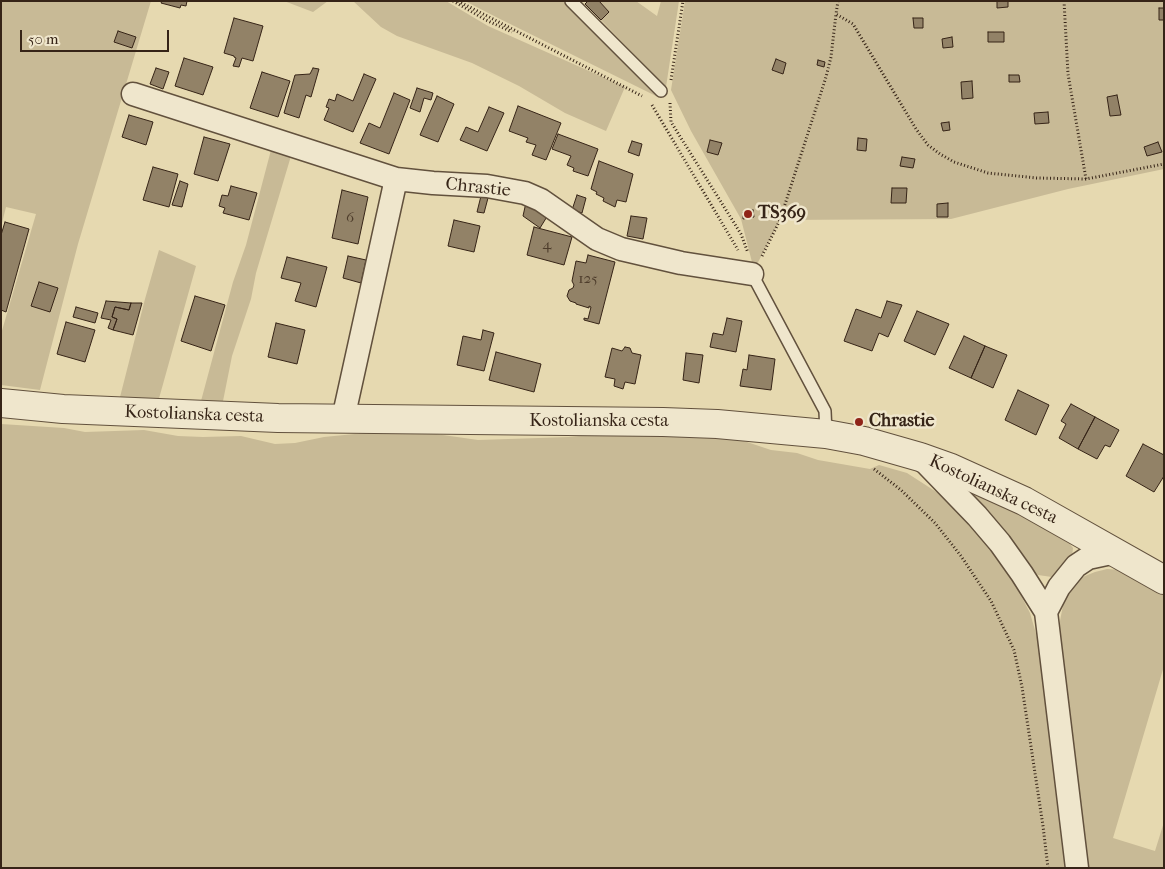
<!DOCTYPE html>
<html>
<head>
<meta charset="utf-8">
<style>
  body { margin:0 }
  #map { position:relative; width:1165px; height:869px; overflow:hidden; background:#e6d9b0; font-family:"IM FELL French Canon",serif }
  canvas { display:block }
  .frame { position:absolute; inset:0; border:2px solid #362417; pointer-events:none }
  .scale { position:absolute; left:20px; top:30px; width:149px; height:22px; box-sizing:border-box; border:2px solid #362417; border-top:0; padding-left:6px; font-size:15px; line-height:18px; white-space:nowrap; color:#362417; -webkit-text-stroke:4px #efe6cc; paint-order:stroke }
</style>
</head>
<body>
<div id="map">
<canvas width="1165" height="869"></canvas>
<div class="frame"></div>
<div class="scale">50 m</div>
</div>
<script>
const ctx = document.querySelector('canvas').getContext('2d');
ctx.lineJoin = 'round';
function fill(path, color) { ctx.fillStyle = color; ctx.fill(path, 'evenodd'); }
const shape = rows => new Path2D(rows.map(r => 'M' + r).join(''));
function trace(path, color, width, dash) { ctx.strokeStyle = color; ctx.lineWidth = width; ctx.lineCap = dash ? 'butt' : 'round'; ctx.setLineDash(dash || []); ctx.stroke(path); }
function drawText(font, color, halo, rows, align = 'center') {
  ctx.font = font + ' "IM FELL French Canon",serif'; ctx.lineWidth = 5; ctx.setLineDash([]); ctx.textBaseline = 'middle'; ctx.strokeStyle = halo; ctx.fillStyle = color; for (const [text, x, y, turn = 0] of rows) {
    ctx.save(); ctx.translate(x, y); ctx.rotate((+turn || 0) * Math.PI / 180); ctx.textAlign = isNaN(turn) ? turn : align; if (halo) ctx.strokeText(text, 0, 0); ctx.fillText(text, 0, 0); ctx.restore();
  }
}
fill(shape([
  [1,1,151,1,78,244,40,390,1,385,1,334,36,214,6,207,1,227],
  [284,1,328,1,313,12],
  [353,1,446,1,488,26,625,87,606,131,565,113,519,86,472,63,397,36,381,27],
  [465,1,563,1,656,96,496,17],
  [599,1,636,1,657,16,661,1,679,1,666,87,601,20,609,12],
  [685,1,1164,1,1164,169,1068,189,951,219,780,220,754,270,741,219,691,131,671,90],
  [271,150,291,156,256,273,251,299,232,356,223,401,201,401,233,282,246,245],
  [159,250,196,266,158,402,119,401,145,299],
  [1,424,64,428,85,432,144,430,178,436,203,437,241,436,275,444,295,443,324,437,375,432,429,433,478,440,569,437,579,436,580,433,703,436,744,441,771,450,797,453,818,460,870,469,879,465,907,473,938,493,985,540,1013,580,1030,613,1039,644,1066,868,1,868],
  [964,484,1009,508,1070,544,1073,548,1072,557,1052,577,1038,575,1031,570,961,489],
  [1107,569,1122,570,1164,589,1164,666,1113,838,1155,851,1164,822,1164,868,1087,868,1060,638,1060,621,1064,600,1071,587,1080,578,1095,572]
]), '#c8ba96');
const building = shape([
  [162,1,187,1,186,6,181,5,180,8,161,3,162,1],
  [588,1,599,1,609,12,601,20,585,4,588,1],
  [997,1,1008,1,1008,7,997,8,997,1],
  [1159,8,1164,8,1164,20,1159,20,1159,8],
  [234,18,263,26,253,61,242,58,239,67,233,66,236,58,234,57,234,56,224,53,234,18],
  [913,18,923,18,923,28,914,28,913,18],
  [118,31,136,37,132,48,114,42,118,31],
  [988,32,1004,32,1004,42,988,42,988,32],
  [952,37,953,47,943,48,942,39,952,37],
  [184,58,213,67,203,95,175,86,184,58],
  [776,59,786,63,783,74,772,70,776,59],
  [818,60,825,62,824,67,817,65,818,60],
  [156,68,169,72,163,89,150,84,156,68],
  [313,68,319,69,311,97,306,95,299,118,284,113,295,75,310,74,313,68],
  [262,72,290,81,278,117,250,108,262,72],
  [364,74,376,79,353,132,324,120,329,108,326,107,329,99,335,101,337,94,353,101,364,74],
  [1009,75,1019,75,1020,82,1009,82,1009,75],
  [972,81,973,98,962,99,961,82,972,81],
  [417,88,433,93,431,100,424,98,420,112,410,108,417,88],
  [394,93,410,100,389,154,360,143,369,123,380,128,394,93],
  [1117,95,1121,115,1110,116,1107,97,1117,95],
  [437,96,454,104,438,142,420,135,437,96],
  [518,106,561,123,546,160,532,155,536,145,526,142,528,138,509,131,518,106],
  [489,107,504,113,487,151,460,140,466,127,478,132,489,107],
  [1048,112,1049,123,1035,124,1034,113,1048,112],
  [129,115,153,122,146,145,122,137,129,115],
  [949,122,950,130,943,131,941,123,949,122],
  [558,134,598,149,588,176,573,171,574,168,567,165,571,156,552,149,558,134],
  [204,137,230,144,218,181,194,174,204,137],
  [858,138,867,139,866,151,857,150,858,138],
  [710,140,722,143,718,155,707,152,710,140],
  [632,141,642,144,639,156,628,152,632,141],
  [1158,142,1162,152,1147,156,1144,147,1158,142],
  [902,157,915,159,913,168,900,166,902,157],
  [599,161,633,174,626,202,617,200,615,207,603,201,604,198,596,194,597,192,591,189,599,161],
  [153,167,178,174,169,207,143,200,153,167],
  [180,181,188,184,182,207,172,205,180,181],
  [231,186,257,193,249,220,223,213,225,208,219,206,222,195,228,196,231,186],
  [892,188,907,188,906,203,891,203,892,188],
  [342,190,368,197,358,244,332,238,342,190],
  [577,195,586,198,582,213,572,210,577,195],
  [481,196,488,198,484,213,477,212,481,196],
  [527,198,548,215,540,228,523,216,527,198],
  [948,203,948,217,937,217,937,204,948,203],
  [753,210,754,217,743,219,743,212,753,210],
  [631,216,647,218,643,239,627,236,631,216],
  [454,220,480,226,474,252,448,246,454,220],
  [5,222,29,229,6,312,1,310,1,235,5,222],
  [534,227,572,237,564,265,527,255,534,227],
  [588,255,615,262,599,324,584,320,584,318,588,319,591,307,589,306,589,308,576,304,576,303,570,301,567,296,569,290,573,288,574,285,572,281,576,261,586,263,588,255],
  [348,256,366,260,361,283,343,278,348,256],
  [287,257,327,267,316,307,295,301,301,283,281,278,287,257],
  [39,282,58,288,50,312,31,306,39,282],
  [195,296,225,305,211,351,181,341,195,296],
  [106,301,131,303,129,310,115,307,112,317,117,319,113,330,108,328,111,320,101,318,106,301],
  [887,301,902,305,888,337,879,333,872,351,844,341,856,309,881,318,887,301],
  [131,303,142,303,133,335,113,330,117,319,112,317,115,307,129,310,131,303],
  [76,307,98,313,95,323,73,317,76,307],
  [917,311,949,324,935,355,904,341,917,311],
  [727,318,742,321,736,352,710,347,713,333,723,335,727,318],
  [66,322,95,330,85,362,57,354,66,322],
  [276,323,305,330,297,364,268,357,276,323],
  [483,330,494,333,484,371,457,365,463,336,481,340,483,330],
  [964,336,985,346,971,378,949,368,964,336],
  [985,346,1007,355,993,388,971,378,985,346],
  [625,347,630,348,632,353,641,355,635,384,625,382,623,389,614,386,615,379,605,377,612,348,622,351,625,347],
  [496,352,541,364,534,392,489,380,496,352],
  [686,353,703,355,699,383,683,380,686,353],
  [749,355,775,359,771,390,740,386,743,369,747,370,749,355],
  [1018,390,1049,405,1036,435,1005,420,1018,390],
  [1071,404,1095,417,1078,449,1059,438,1066,424,1061,421,1071,404],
  [1095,417,1119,430,1110,447,1105,445,1097,459,1078,449,1095,417],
  [1143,444,1164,455,1164,476,1154,492,1126,476,1143,444]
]);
fill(building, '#928267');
trace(building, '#362417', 1);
const service = shape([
  [571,1,661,91],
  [752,274,825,411,826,434]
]);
const minor = shape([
  [133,94,396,179,433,183,487,186,525,193,541,200,597,239,621,249,681,263,752,274],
  [343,419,396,179],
  [921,458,977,516,1000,543,1022,574,1046,612,1077,868],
  [1046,612,1059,587,1076,566,1088,558,1116,552]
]);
const tertiary = shape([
  [1,403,63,409,278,418,663,422,717,424,826,434,864,441,920,457,951,468,1024,501,1164,580]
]);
trace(service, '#62513d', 14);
trace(minor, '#62513d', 25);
trace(tertiary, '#62513d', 30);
trace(shape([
  [453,1,486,20,512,32],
  [458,1,642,96],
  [838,1,836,14,853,24,916,129,928,145,940,154,954,162,988,173,1037,178,1086,179,1164,164],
  [1064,1,1068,74,1086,179],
  [671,80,683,1],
  [670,103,671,122,741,234,748,253],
  [652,105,738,250],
  [762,256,780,220,826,77,831,57,836,14],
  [874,469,901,490,935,523,961,556,991,601,1014,650,1022,687,1043,826,1048,868]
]), '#362417', 3, [1, 2.5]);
trace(service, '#efe6cc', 11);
trace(minor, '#efe6cc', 22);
trace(tertiary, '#efe6cc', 28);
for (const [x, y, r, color] of [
  [748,214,5,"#8f2418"],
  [859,422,5,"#8f2418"]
]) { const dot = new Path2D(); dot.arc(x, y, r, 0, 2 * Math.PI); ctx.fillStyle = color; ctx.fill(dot); trace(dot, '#efe6cc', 2); }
drawText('15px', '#4d3c2b', null, [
  ["6",350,218],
  ["4",547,245],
  ["125",588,279]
]);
drawText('18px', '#362417', '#efe6cc', [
  ["Chrastie",478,188,6],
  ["Kostolianska cesta",194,415,2],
  ["Kostolianska cesta",599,422],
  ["Kostolianska cesta",993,490,25]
]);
drawText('bold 18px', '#362417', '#efe6cc', [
  ["TS369",758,214],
  ["Chrastie",869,422]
], 'left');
</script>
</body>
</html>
